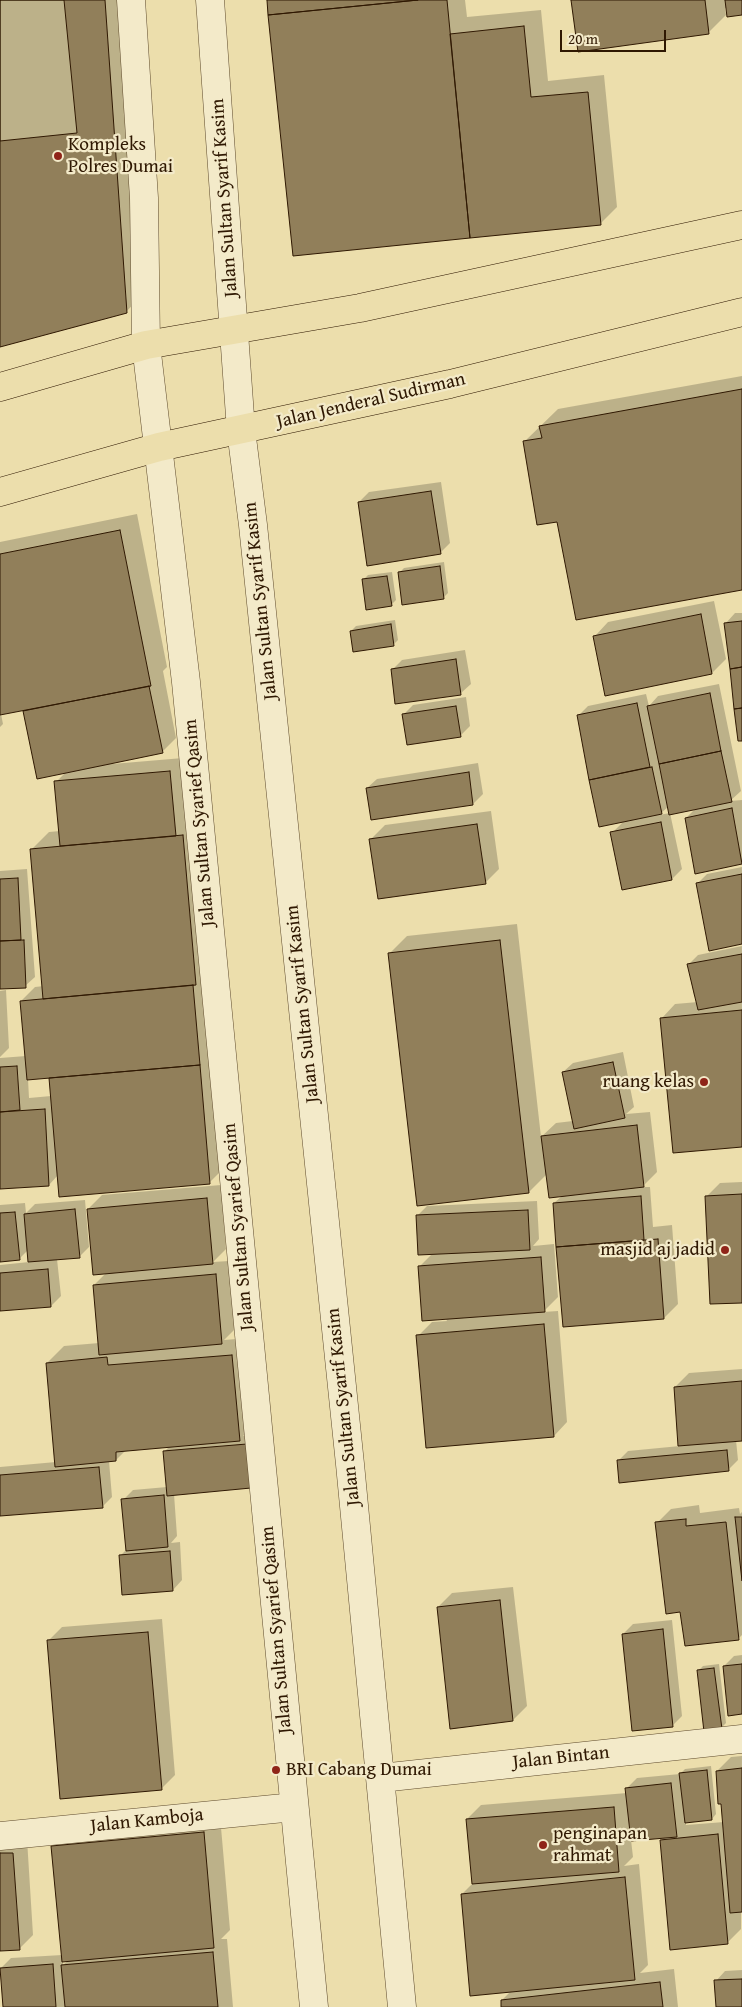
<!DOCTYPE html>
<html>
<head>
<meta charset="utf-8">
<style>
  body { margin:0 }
  #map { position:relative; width:742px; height:2007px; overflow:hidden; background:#ecdeac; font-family:"Gentium Book Plus",serif }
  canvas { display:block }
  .scale { position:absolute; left:560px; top:30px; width:106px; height:22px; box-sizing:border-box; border:2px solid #2f1802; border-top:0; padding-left:6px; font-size:15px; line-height:18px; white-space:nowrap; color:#2f1802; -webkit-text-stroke:4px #f3eac9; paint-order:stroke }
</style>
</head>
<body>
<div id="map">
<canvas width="742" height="2007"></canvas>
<div class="scale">20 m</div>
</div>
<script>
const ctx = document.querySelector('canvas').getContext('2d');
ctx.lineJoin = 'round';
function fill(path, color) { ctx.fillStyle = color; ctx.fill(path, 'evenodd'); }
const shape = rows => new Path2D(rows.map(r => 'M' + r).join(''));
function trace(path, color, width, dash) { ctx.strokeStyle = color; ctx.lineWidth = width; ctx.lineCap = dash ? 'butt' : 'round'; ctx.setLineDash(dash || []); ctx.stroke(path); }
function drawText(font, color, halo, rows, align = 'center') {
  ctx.font = font + ' "Gentium Book Plus",serif'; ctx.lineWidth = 4.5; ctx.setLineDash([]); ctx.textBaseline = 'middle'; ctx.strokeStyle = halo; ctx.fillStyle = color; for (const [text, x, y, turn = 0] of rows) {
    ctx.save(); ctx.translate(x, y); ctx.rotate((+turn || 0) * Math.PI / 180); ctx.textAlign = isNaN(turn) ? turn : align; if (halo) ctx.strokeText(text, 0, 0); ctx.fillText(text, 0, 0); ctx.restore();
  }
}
fill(shape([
  [0,0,123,0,143,294,126,312,0,346],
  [268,0,465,0,467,17,541,10,548,81,604,75,617,207,600,224],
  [572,0,742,0,742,14,725,8,726,15,709,32],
  [742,376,742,589,558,520,524,442,558,409],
  [441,482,450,543,440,553,359,502,369,492],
  [137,514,167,667,163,671,176,738,162,752,112,762,112,764,183,758,227,1165,210,1182,58,1175,49,1185,0,1188,0,1113,3,1113,3,1110,0,1110,0,1058,26,1056,21,1001,35,987,44,986,32,849,49,832,60,831,56,782,66,772,24,711,27,709,1,714,3,724,0,727,0,542],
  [50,1077,51,1096,29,1098,28,1079],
  [444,562,448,593,444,597,399,573,404,568],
  [392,572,396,600,391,605,363,580,368,575],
  [714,601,726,659,712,673,595,636,608,622],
  [735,613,742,613,742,739,726,623],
  [395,620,398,640,393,645,351,631,356,626],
  [465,650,471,684,461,693,392,670,402,660],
  [719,684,741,791,730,801,742,800,742,863,696,872,686,818,696,808,670,813,682,869,672,879,623,889,612,833,624,821,600,825,578,716,588,706,646,694,649,706,658,696],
  [669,806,670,813,659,815],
  [466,697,470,726,460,736,404,714,413,705],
  [478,763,483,794,473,804,367,788,377,779],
  [491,811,499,869,485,883,371,839,385,825],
  [742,867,742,943,697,884,707,874],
  [27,869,35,977,25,986,0,988,0,871],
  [517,924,541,1137,556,1123,573,1121,563,1072,573,1063,623,1052,634,1107,626,1114,650,1112,657,1172,642,1187,650,1187,653,1227,672,1225,678,1304,664,1318,564,1326,554,1203,562,1196,547,1174,529,1192,390,953,407,936],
  [742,946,742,1145,662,1018,675,1004,698,1002,697,995,694,996,688,965,698,955],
  [6,990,9,1048,0,1057,0,991],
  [742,1182,742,1302,706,1197,720,1183],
  [221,1185,226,1249,213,1262,229,1261,235,1329,224,1340,249,1338,256,1423,243,1436,256,1435,260,1477,174,1494,177,1536,171,1543,180,1542,182,1580,173,1590,120,1556,127,1549,123,1500,133,1490,167,1487,164,1452,170,1446,126,1450,116,1460,109,1461,112,1497,102,1507,0,1515,0,1467,56,1462,47,1363,64,1346,99,1343,94,1285,107,1272,88,1209,102,1195],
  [85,1200,89,1247,79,1257,57,1259,61,1296,51,1306,0,1310,0,1265,29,1262,28,1250,19,1259,0,1261,0,1205,25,1203,26,1213,35,1204],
  [537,1201,539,1239,533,1246,554,1244,558,1297,543,1312,558,1311,567,1422,554,1436,418,1336,432,1322,447,1321,419,1267,433,1253,417,1216,427,1206],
  [742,1369,742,1439,736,1440,738,1460,728,1470,618,1461,628,1451,680,1446,675,1387,689,1373],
  [699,1505,700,1513,739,1508,740,1514,742,1512,742,1635,738,1639,681,1610,657,1523,671,1509],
  [513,1587,527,1706,513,1720,438,1607,452,1593],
  [162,1619,175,1775,161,1789,48,1641,62,1627],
  [672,1620,682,1716,672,1726,623,1634,633,1624],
  [742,1655,742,1713,724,1666,734,1656],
  [719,1664,726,1723,721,1728,698,1671,703,1666],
  [742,1756,741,1929,727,1943,661,1840,665,1837,631,1840,633,1857,624,1866,639,1864,648,1965,640,1973,674,1969,678,2007,503,2007,502,2000,512,1990,462,1894,473,1883,467,1819,481,1805,627,1793,627,1788,637,1778,680,1774,685,1769,711,1766,716,1814,712,1819,686,1822,686,1825,724,1822,717,1771,731,1757],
  [220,1816,230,1930,221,1939,227,1939,233,2007,4,2007,1,1968,11,1958,62,1955,53,1846,70,1829],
  [63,1960,69,1960,63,1965],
  [27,1839,33,1935,19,1949,0,1950,0,1841],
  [742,1970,742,2007,717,2007,716,1981,725,1971]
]), '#0003');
const building = shape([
  [0,0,64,0,77,133,0,141,0,0],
  [0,0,105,0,127,313,0,347,0,0],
  [267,0,418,0,268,15,267,0],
  [418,0,447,0,470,238,293,256,268,15,418,0],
  [571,0,705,0,709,34,578,52,571,0],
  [725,0,742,0,742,15,727,17,725,0],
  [524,26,531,97,588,92,601,225,470,238,450,34,524,26],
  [742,389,742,590,576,620,557,522,537,525,523,441,542,438,539,426,742,389],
  [431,491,441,554,367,566,358,502,431,491],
  [120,530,151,686,0,715,0,554,120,530],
  [440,566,444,599,402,605,398,572,440,566],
  [387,576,392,606,366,610,362,579,387,576],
  [701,614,712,674,605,696,593,636,701,614],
  [742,621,742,667,730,669,724,623,742,621],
  [391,624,394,646,353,652,350,631,391,624],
  [456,659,461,695,395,704,391,669,456,659],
  [742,667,742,708,734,709,730,669,742,667],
  [149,686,163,753,37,779,23,711,149,686],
  [710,693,721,751,659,764,647,706,710,693],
  [637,703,650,767,589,780,577,715,637,703],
  [456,706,461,737,407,745,402,714,456,706],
  [742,708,742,741,738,741,734,709,742,708],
  [721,751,732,802,669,815,659,764,721,751],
  [652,767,662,814,599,827,589,780,652,767],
  [170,771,176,836,60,846,54,781,170,771],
  [469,772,473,805,371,820,366,788,469,772],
  [732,808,742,864,695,874,685,818,732,808],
  [661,822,672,880,622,890,610,832,661,822],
  [477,824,486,884,378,899,369,839,477,824],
  [183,835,196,985,43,999,30,849,183,835],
  [742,874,742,944,709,951,696,883,742,874],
  [18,878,21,940,0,941,0,879,18,878],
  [24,940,26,988,0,989,0,941,24,940],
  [500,940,529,1193,417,1206,388,953,500,940],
  [742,954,742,1002,698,1010,687,964,742,954],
  [193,985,200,1065,27,1080,20,1001,193,985],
  [742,1010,742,1147,673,1153,660,1018,742,1010],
  [613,1062,625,1118,574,1129,562,1072,613,1062],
  [200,1065,210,1184,59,1197,49,1078,200,1065],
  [17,1066,20,1110,0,1112,0,1067,17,1066],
  [45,1109,49,1186,0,1189,0,1112,45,1109],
  [637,1125,644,1187,549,1198,541,1136,637,1125],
  [742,1194,742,1303,710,1304,705,1196,742,1194],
  [641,1196,644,1240,556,1247,553,1203,641,1196],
  [207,1198,213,1264,93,1275,87,1209,207,1198],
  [75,1209,80,1258,28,1262,24,1214,75,1209],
  [528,1210,530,1250,418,1255,416,1215,528,1210],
  [15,1212,20,1260,0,1262,0,1213,15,1212],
  [658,1239,664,1319,563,1327,556,1247,658,1239],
  [541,1257,545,1312,422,1321,418,1266,541,1257],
  [48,1269,51,1307,0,1311,0,1273,48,1269],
  [216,1274,222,1344,99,1355,93,1285,216,1274],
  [544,1324,554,1437,426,1448,416,1335,544,1324],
  [232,1355,240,1441,116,1452,116,1461,55,1467,46,1363,107,1357,108,1365,232,1355],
  [742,1381,742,1441,678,1446,674,1387,742,1381],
  [247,1444,251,1488,167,1496,163,1451,247,1444],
  [727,1450,729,1471,619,1483,617,1460,727,1450],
  [99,1467,103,1508,0,1516,0,1475,99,1467],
  [164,1495,168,1547,126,1551,121,1499,164,1495],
  [735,1517,742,1517,742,1581,735,1517],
  [686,1519,686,1526,726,1522,739,1640,685,1646,680,1612,666,1614,655,1522,686,1519],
  [170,1551,173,1591,122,1595,119,1555,170,1551],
  [500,1600,513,1721,450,1729,437,1607,500,1600],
  [663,1629,673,1727,632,1731,622,1634,663,1629],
  [148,1632,162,1790,60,1799,47,1640,148,1632],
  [742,1664,742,1714,728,1716,723,1666,742,1664],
  [714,1668,722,1729,704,1732,697,1670,714,1668],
  [742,1768,742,1912,730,1913,721,1804,718,1804,716,1771,742,1768],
  [707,1770,712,1820,685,1823,679,1773,707,1770],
  [671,1783,677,1837,631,1841,625,1788,671,1783],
  [614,1807,619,1872,472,1884,466,1819,614,1807],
  [204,1832,214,1948,62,1962,51,1846,204,1832],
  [718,1834,728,1944,670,1950,660,1840,718,1834],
  [0,1853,13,1853,20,1950,0,1951,0,1853],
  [625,1877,635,1980,470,1996,461,1894,625,1877],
  [213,1952,218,2007,65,2007,61,1965,213,1952],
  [53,1964,56,2007,3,2007,0,1968,53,1964],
  [742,1979,742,2007,716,2007,714,1980,742,1979],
  [660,1982,663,2007,501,2007,501,2000,660,1982]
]);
fill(building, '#917f5a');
trace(building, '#2f1802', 1);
const minor = shape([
  [131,0,144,198,146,345,186,682,314,2007],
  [210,0,241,430,253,525,350,1464,402,2007],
  [381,1778,742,1739],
  [0,1836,294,1807]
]);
const major = shape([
  [0,387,146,345,360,308,742,225],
  [0,492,159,447,450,384,742,312]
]);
trace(minor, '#5e4a2c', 29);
trace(major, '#2f1802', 29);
trace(minor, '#f3eac9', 28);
trace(major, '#ecdeac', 28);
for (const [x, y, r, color] of [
  [58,156,5,"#8f2418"],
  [704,1082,5,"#8f2418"],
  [725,1250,5,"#8f2418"],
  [276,1770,5,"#8f2418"],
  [543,1845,5,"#8f2418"]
]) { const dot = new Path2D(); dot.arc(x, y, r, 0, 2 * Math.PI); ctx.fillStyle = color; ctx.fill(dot); trace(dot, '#f3eac9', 2); }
drawText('19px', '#2f1802', '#f3eac9', [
  ["Kompleks",68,145],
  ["Polres Dumai",68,167],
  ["ruang kelas",694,1082,"right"],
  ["masjid aj jadid",715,1250,"right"],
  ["BRI Cabang Dumai",286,1770],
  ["penginapan",553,1834],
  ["rahmat",553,1856]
], 'left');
drawText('19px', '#2f1802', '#f3eac9', [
  ["Jalan Sultan Syarif Kasim",225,198,-94],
  ["Jalan Jenderal Sudirman",371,401,-13],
  ["Jalan Sultan Syarif Kasim",261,601,-96],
  ["Jalan Sultan Syarief Qasim",200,823,-95],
  ["Jalan Sultan Syarif Kasim",303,1004,-96],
  ["Jalan Sultan Syarief Qasim",239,1227,-95],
  ["Jalan Sultan Syarif Kasim",344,1407,-96],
  ["Jalan Sultan Syarief Qasim",277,1630,-95],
  ["Jalan Bintan",561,1758,-6],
  ["Jalan Kamboja",147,1821,-6]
]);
</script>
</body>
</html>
